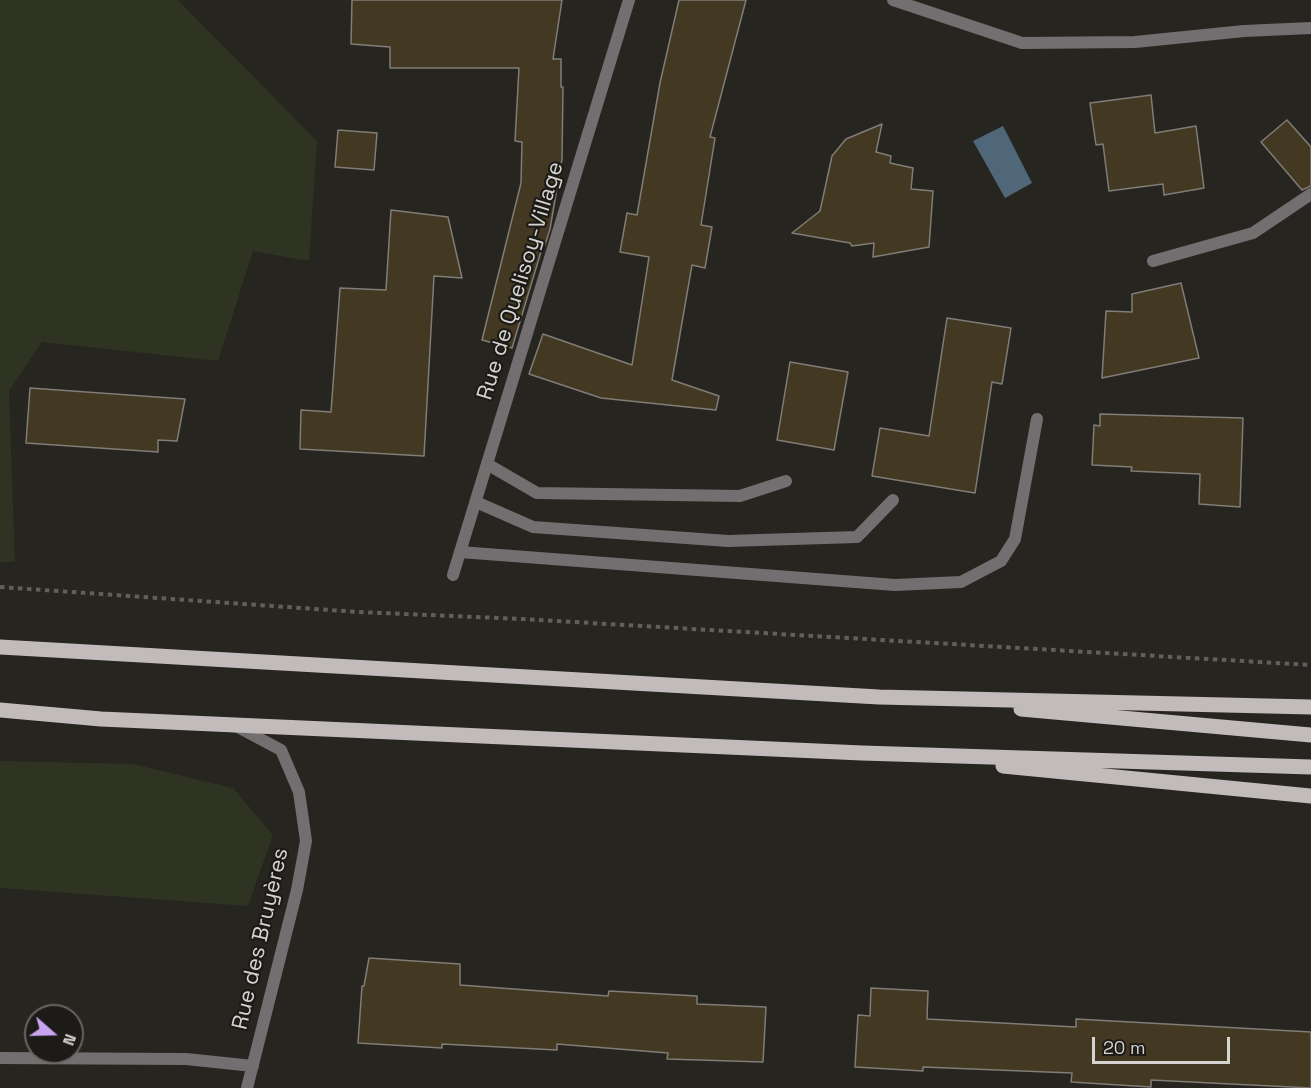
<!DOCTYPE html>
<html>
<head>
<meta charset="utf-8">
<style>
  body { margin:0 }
  #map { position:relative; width:1311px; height:1088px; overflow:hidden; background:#272520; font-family:"Space Grotesk",sans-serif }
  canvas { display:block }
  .north { position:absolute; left:24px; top:1004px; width:60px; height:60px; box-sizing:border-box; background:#1d1b17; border:2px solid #676561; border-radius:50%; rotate:110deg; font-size:16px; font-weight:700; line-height:24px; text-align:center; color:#d5d4d1 }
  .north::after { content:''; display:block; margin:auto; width:21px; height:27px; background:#c8a5ee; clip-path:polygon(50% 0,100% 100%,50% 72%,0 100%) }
  .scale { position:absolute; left:1092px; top:1037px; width:138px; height:27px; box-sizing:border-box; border:3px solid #d5d4d1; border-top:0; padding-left:8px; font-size:18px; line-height:21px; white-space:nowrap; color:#d5d4d1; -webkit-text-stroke:4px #1d1b17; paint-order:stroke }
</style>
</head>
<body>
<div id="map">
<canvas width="1311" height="1088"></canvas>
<div class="north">N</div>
<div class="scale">20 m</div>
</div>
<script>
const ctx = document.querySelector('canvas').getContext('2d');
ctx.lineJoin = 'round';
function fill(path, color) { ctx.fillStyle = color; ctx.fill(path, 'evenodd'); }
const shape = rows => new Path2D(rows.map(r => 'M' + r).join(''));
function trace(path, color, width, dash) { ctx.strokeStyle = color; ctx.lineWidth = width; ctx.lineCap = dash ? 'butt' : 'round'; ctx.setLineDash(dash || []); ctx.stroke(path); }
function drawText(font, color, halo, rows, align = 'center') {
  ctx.font = font + ' "Space Grotesk",sans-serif'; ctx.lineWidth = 4.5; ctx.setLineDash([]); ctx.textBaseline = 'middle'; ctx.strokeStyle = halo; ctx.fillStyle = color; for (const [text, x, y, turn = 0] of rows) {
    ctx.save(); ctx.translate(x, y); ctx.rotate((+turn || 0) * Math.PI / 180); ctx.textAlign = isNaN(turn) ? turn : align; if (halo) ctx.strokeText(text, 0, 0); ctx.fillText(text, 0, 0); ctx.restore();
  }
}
fill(shape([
  [0,0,178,0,317,141,309,261,253,251,218,361,42,342,9,391,15,562,0,562],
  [0,761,133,764,233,788,273,835,248,906,1,888,0,891]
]), '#2f3321');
fill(shape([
  [1003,126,1032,183,1005,198,973,141]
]), '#4f6779');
const building = shape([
  [352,0,562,0,553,59,561,59,561,87,563,87,562,159,550,229,545,245,543,245,512,348,482,340,521,183,522,142,515,141,519,68,390,68,390,47,351,44,352,0],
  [679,0,746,0,710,137,715,138,701,225,712,227,705,268,692,265,672,380,719,396,716,410,601,398,529,374,543,334,632,365,649,257,620,252,627,213,637,215,660,83,679,0],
  [1151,95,1155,133,1196,126,1204,188,1164,195,1163,184,1109,191,1103,144,1096,145,1090,103,1151,95],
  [1287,120,1311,147,1311,186,1302,190,1261,142,1287,120],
  [882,124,876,152,891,156,890,163,913,168,911,189,933,191,929,247,873,257,874,243,852,246,850,243,792,233,820,211,832,156,846,139,882,124],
  [338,130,377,133,374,170,335,167,338,130],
  [391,210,448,217,462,278,434,276,424,456,300,449,301,410,331,412,340,288,386,290,391,210],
  [1181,283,1199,358,1102,378,1106,311,1132,312,1132,294,1181,283],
  [947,318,1011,328,1002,384,992,382,975,493,872,476,880,428,929,436,947,318],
  [790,362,848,372,834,450,777,440,790,362],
  [30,388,185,399,177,441,158,440,158,452,26,443,30,388],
  [1100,414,1243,418,1240,507,1199,504,1200,474,1131,471,1132,467,1092,465,1094,425,1100,426,1100,414],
  [369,958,460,964,460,985,608,996,609,991,697,996,697,1004,766,1007,763,1062,667,1059,668,1053,557,1044,557,1050,442,1044,442,1048,358,1043,362,986,364,986,369,958],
  [871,988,928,991,927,1019,1076,1027,1076,1019,1311,1032,1311,1088,1151,1080,1151,1087,1071,1082,1072,1073,923,1067,923,1071,855,1067,858,1015,870,1016,871,988]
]);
fill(building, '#433821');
trace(building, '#807d78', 1.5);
trace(shape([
  [0,587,359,612,522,619,1311,665]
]), '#615f5b', 4, [4.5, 4.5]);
trace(shape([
  [1153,261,1253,233,1311,194],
  [487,464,537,493,740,496,786,481],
  [476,502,533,527,728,541,857,537,893,500],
  [460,552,895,585,961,582,1001,561,1015,539,1037,419],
  [0,1058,186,1059,253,1066]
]), '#736f70', 12);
trace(shape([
  [893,0,1022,43,1135,42,1244,31,1311,28],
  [453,575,629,0],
  [236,726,281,750,299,792,306,841,297,890,247,1088]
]), '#736f70', 12);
trace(shape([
  [0,647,879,697,1311,707],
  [1021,709,1311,735],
  [0,710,101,719,862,753,1311,767],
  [1003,766,1311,796]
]), '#c1bbbc', 15);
drawText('22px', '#d5d4d1', '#1d1b17', [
  ["Rue de Quelisoy-Village",521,281,-73],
  ["Rue des Bruyères",261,939,-77]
]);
</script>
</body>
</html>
